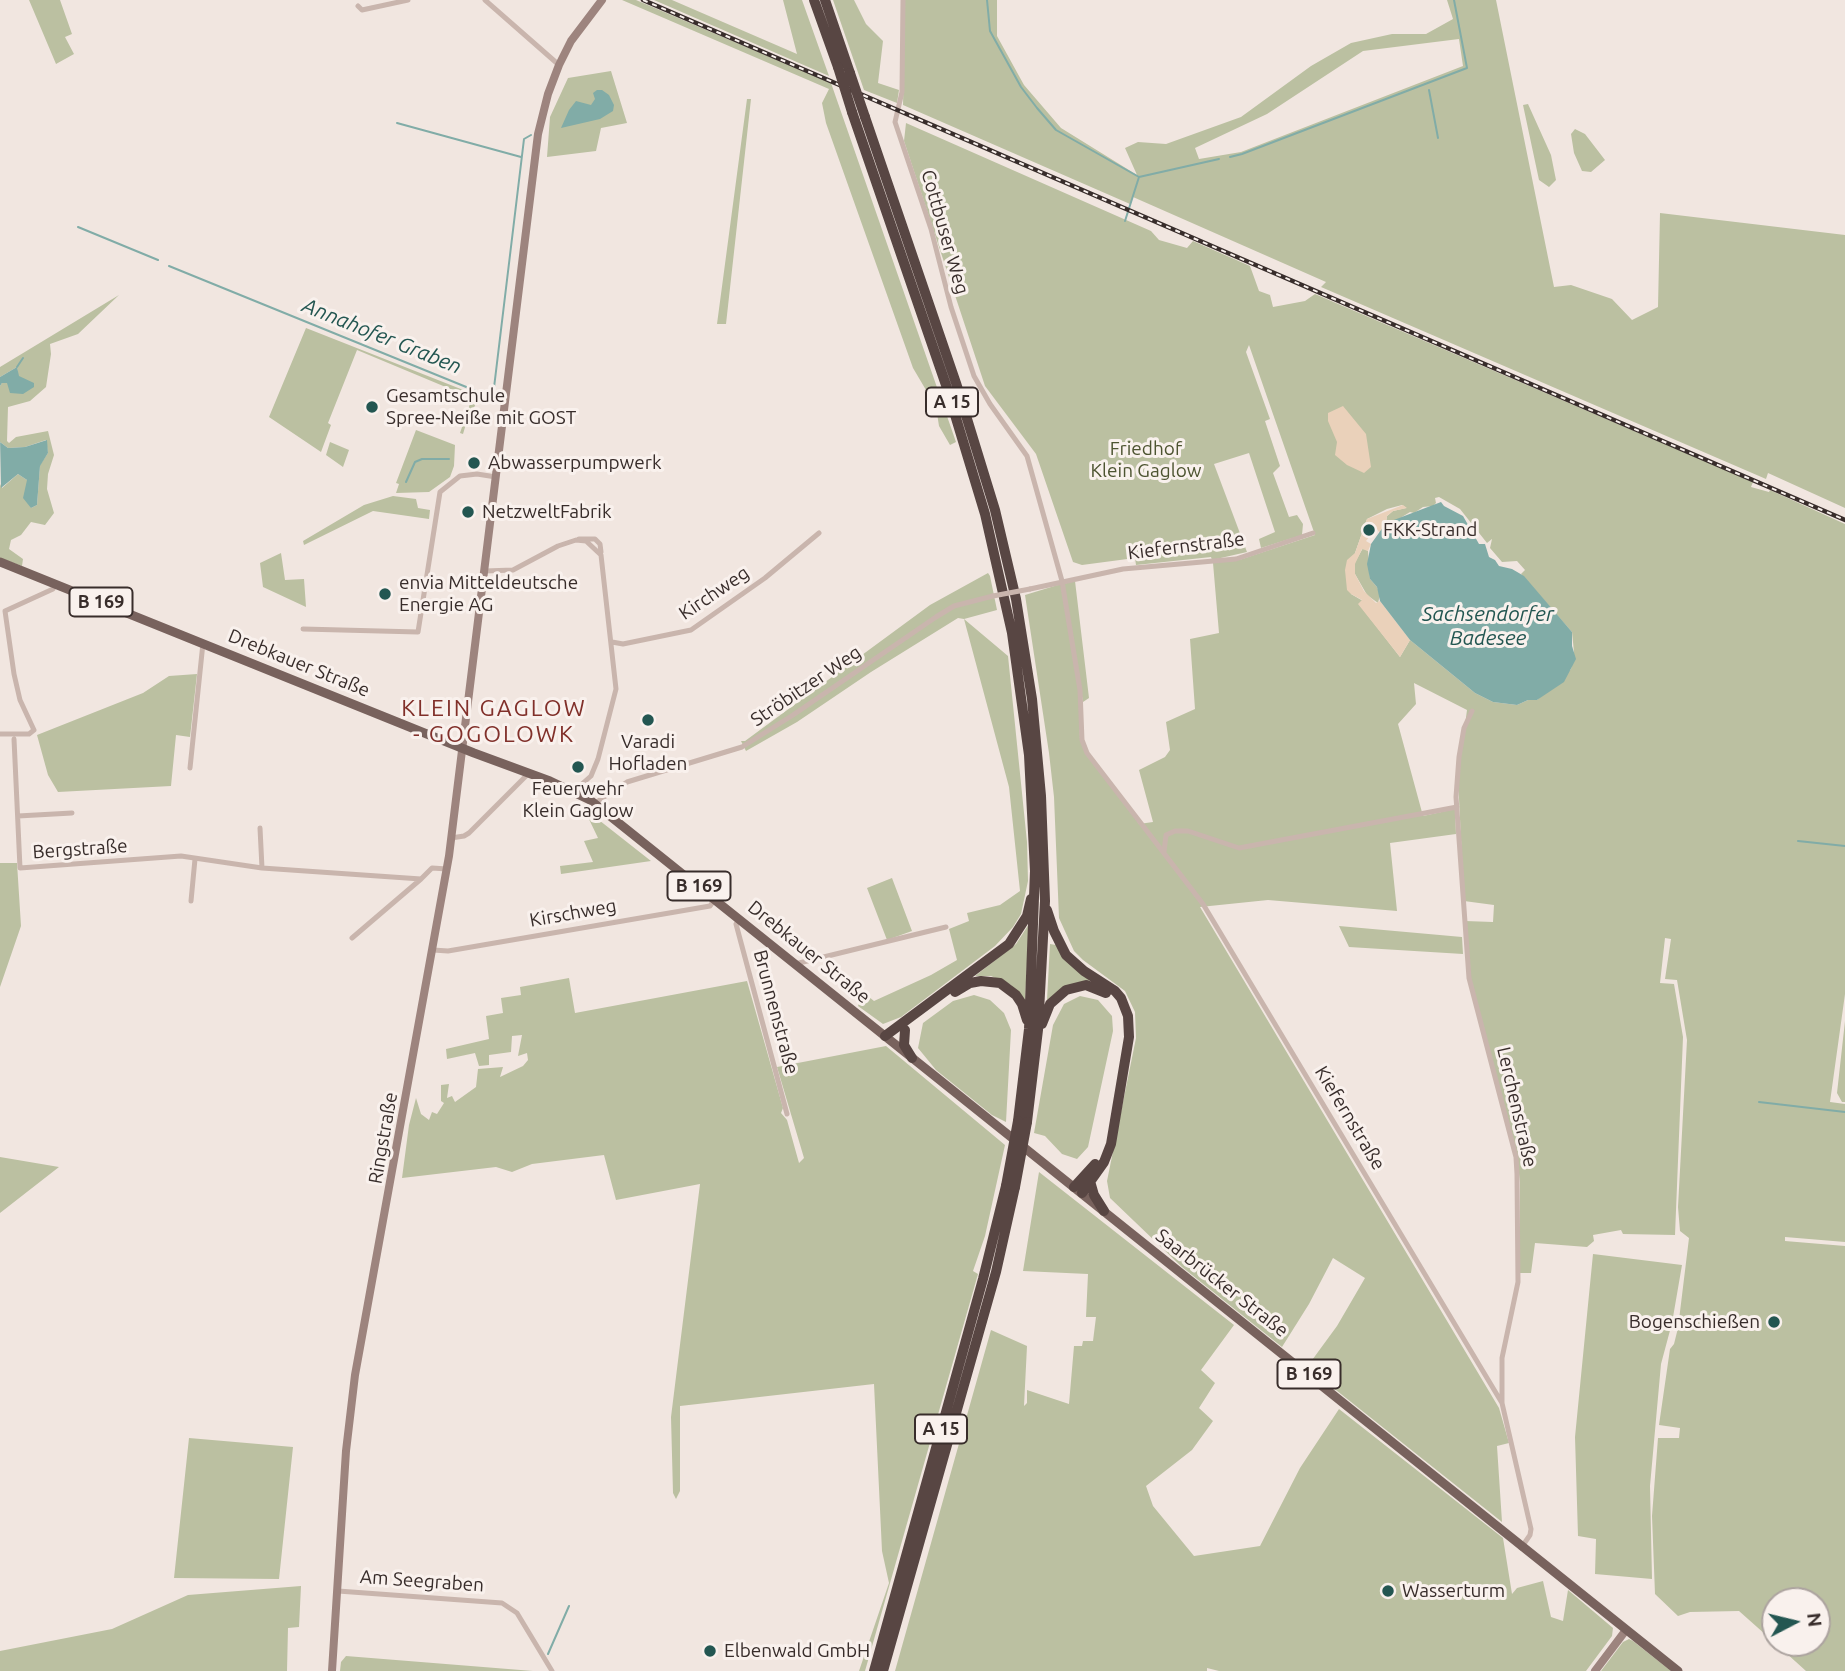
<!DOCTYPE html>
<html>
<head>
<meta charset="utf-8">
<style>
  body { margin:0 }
  #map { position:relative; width:1845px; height:1671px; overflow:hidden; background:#f1e6e0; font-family:Ubuntu,sans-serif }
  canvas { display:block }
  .north { position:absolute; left:1761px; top:1587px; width:70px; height:70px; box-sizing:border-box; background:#f9f1ed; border:2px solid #aca39f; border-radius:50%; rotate:83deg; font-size:19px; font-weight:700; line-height:28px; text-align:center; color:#382d2b }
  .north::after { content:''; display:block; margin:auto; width:24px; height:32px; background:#235651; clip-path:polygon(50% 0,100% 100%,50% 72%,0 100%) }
</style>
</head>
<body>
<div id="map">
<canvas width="1845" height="1671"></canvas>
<div class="north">N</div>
</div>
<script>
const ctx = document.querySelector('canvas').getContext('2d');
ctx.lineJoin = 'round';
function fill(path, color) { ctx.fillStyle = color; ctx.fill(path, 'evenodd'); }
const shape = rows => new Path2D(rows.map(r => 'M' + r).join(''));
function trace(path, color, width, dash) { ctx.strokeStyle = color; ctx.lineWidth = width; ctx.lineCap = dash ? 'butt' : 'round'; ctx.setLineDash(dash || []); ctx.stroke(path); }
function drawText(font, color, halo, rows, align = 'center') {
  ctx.font = font + ' Ubuntu,sans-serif'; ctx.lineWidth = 6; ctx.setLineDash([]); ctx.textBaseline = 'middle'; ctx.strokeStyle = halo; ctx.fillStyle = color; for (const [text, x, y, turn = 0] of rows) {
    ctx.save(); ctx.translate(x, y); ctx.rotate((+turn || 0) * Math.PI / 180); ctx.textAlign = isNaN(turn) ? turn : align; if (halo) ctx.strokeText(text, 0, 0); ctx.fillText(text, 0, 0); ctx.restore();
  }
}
fill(shape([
  [29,0,60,0,72,34,65,37,74,54,56,64],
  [622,0,636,0,831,83,956,442,950,445,939,426,936,407,913,368,826,123,822,103,829,89],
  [654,0,672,0,797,54,783,0,802,0,829,76],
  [833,0,854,0,866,24,883,41,878,83,899,90,897,103,864,90],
  [905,0,997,0,997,36,1024,85,1061,128,1137,175,1125,148,1138,142,1166,144,1241,117,1311,66,1351,43,1392,34,1426,34,1453,19,1447,0,1496,0,1554,287,1571,285,1612,299,1632,320,1658,307,1660,213,1845,235,1845,508,1768,473,1766,479,1321,287,1326,282,1133,197,1134,193,1130,204,903,105],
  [1459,39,1463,66,1241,152,1199,159,1195,148,1267,114,1363,51],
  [611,71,627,123,601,128,596,151,547,157,550,117,568,78],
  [747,99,751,99,726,324,717,324],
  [1528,104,1551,155,1556,180,1549,187,1539,180,1523,105],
  [906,123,1151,231,1159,240,1187,248,1193,241,1250,266,1259,291,1270,295,1273,307,1305,301,1315,294,1753,482,1751,487,1769,492,1770,490,1845,524,1845,994,1830,1102,1845,1104,1845,1242,1785,1237,1785,1241,1845,1246,1845,1671,1806,1671,1775,1643,1817,1643,1817,1601,1775,1601,1775,1643,1739,1611,1690,1612,1678,1616,1655,1594,1652,1516,1658,1438,1679,1438,1680,1428,1659,1425,1670,1349,1674,1344,1678,1328,1689,1238,1680,1231,1678,1207,1687,1040,1677,980,1665,979,1671,939,1665,938,1660,983,1674,984,1683,1037,1675,1235,1623,1234,1621,1230,1593,1235,1594,1241,1587,1247,1535,1243,1531,1273,1520,1273,1520,1182,1517,1158,1471,979,1465,921,1493,922,1494,905,1464,901,1458,778,1467,710,1414,683,1416,704,1398,724,1423,816,1455,809,1456,834,1390,843,1397,911,1268,900,1200,907,1499,1408,1509,1443,1497,1446,1502,1522,1307,1367,1337,1326,1365,1278,1333,1258,1309,1304,1282,1347,1182,1267,1110,1198,1107,1181,1136,1038,1135,1012,1125,991,1083,960,1074,951,1059,918,1054,797,1049,753,1025,595,1061,584,1079,690,1080,740,1139,824,1153,822,1139,770,1165,757,1170,750,1166,722,1195,709,1190,639,1219,633,1213,563,1239,560,1315,535,1249,345,1246,352,1270,419,1265,421,1280,466,1273,473,1289,517,1297,515,1303,524,1302,535,1261,548,1259,539,1275,532,1249,453,1214,464,1247,552,1212,560,1211,557,1136,565,1135,558,1082,565,1073,562,1036,454,985,386,904,141],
  [1439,497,1460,509,1487,543,1492,539,1490,548,1502,562,1517,561,1525,570,1521,574,1572,632,1574,652,1571,669,1537,700,1528,700,1517,705,1493,702,1475,693,1410,640,1400,657,1359,604,1363,601,1351,594,1355,553,1367,519,1387,509,1402,505,1406,508,1393,511,1387,516,1386,523,1397,520,1410,512,1414,513,1423,507,1433,506,1436,503,1435,498],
  [1575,129,1585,134,1605,160,1591,172,1582,171,1574,153,1571,134],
  [119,295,78,334,50,344,51,354,46,387,30,401,8,407,7,441,9,443,16,437,48,431,54,455,48,474,47,489,54,513,45,525,31,522,21,535,11,540,9,549,23,559,22,566,0,558,0,484,2,488,18,474,27,480,31,508,37,505,40,465,48,453,46,440,25,447,8,448,0,442,0,386,2,383,7,383,18,377,17,367,0,377,0,367],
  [306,328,476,395,478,399,471,414,469,414,463,434,460,433,472,398,357,350,328,423,331,425,321,452,269,417],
  [416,430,455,445,454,466,450,477,429,492,396,493,399,484,396,483],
  [330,442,349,450,343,467,326,455],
  [393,496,416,499,418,508,430,510,429,519,373,511,304,545,303,541,364,505],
  [1363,548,1368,551,1370,579,1377,587,1380,595,1378,603,1367,595,1355,574,1354,564],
  [281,553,285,580,304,579,306,607,263,587,260,563],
  [988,573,990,576,997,610,964,619,1008,656,1027,842,1028,881,1021,914,1013,927,995,946,901,1017,883,1024,858,1006,863,992,874,1001,931,975,957,960,949,929,969,921,967,913,1000,905,1020,891,1009,787,964,619,958,618,871,672,797,722,746,751,741,741,745,741,930,605],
  [1075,581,1089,698,1083,702,1063,584],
  [197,674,190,737,176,735,171,786,58,792,48,775,37,735,143,693,169,676],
  [590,813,651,861,561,874,560,866,593,862,584,841,598,838,587,815],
  [0,863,17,863,21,926,0,987],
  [892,878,912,931,887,940,867,888],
  [1029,924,1025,1002,1011,985,991,976,975,976,1016,944],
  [1339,926,1462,937,1463,954,1349,947],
  [1050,944,1056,945,1090,981,1047,1000],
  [569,978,575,1013,747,981,783,1108,781,1113,787,1120,799,1163,804,1158,777,1067,886,1046,1005,1145,985,1236,973,1271,978,1274,865,1671,859,1671,889,1583,882,1551,874,1384,680,1406,680,1491,676,1499,673,1493,671,1417,700,1184,616,1200,604,1155,532,1164,512,1172,496,1167,402,1178,409,1125,416,1098,421,1114,429,1120,432,1112,437,1114,444,1103,441,1101,441,1085,449,1084,447,1098,452,1096,455,1102,476,1087,478,1069,503,1067,500,1077,523,1066,528,1060,527,1053,518,1056,522,1035,512,1036,511,1052,489,1055,489,1065,479,1066,475,1053,447,1059,446,1049,489,1039,486,1016,503,1013,501,998,521,995,520,987],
  [974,995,990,1000,1004,1013,1011,1030,1006,1122,992,1115,936,1070,918,1048,923,1023,953,1001],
  [1080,996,1098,1000,1112,1016,1113,1031,1088,1147,1077,1159,1062,1154,1045,1136,1034,1133,1053,1025,1064,1004],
  [1845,1021,1845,1102,1842,1102,1837,1093],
  [0,1157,59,1167,0,1213],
  [1039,1172,1234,1325,1201,1370,1215,1383,1199,1408,1213,1421,1192,1450,1146,1486,1153,1506,1194,1556,1260,1546,1300,1468,1339,1409,1503,1538,1512,1594,1517,1588,1543,1581,1551,1617,1563,1621,1568,1590,1613,1628,1612,1636,1586,1671,1219,1671,1207,1668,1207,1671,895,1671,991,1330,1027,1346,1024,1406,1027,1403,1027,1390,1069,1404,1074,1346,1082,1346,1083,1341,1093,1341,1096,1317,1086,1317,1088,1274,1023,1271],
  [1593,1254,1682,1265,1672,1323,1661,1364,1650,1486,1652,1579,1595,1574,1596,1539,1578,1536,1575,1437],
  [189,1438,293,1447,279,1579,174,1578],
  [301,1586,299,1627,288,1628,287,1671,0,1671,0,1651,112,1629,188,1595],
  [1629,1639,1633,1641,1671,1671,1601,1671,1623,1642],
  [346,1656,533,1671,340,1671,341,1662]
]), '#bbc0a1');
fill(shape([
  [1343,406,1366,434,1371,467,1364,473,1347,465,1335,455,1337,442,1328,421,1328,413],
  [1403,505,1407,508,1393,511,1387,516,1386,523,1380,533,1376,528,1366,541,1371,544,1368,551,1362,549,1355,564,1355,574,1364,591,1376,603,1380,601,1410,640,1400,657,1358,604,1362,600,1351,594,1347,590,1345,570,1347,560,1355,553,1367,519]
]), '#ead1ba');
fill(shape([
  [597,90,602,90,609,95,614,105,613,111,600,119,561,128,569,110,576,101,591,105,595,99,593,93],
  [17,367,19,376,34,383,34,387,23,394,10,393,7,383,2,383,0,386,0,377],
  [0,438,0,442,8,448,25,447,47,440,48,453,40,466,37,505,31,508,23,498,27,480,18,474,1,488],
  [1441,502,1444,506,1463,516,1479,544,1485,544,1489,557,1495,560,1499,566,1512,569,1524,576,1572,632,1572,646,1576,659,1564,682,1537,700,1528,700,1517,705,1493,702,1475,693,1410,640,1380,601,1377,587,1370,579,1367,564,1371,544,1386,523]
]), '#81aca7');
trace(shape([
  [987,0,990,31,1021,87,1037,108,1056,130,1139,177],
  [1429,90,1438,138],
  [397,123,521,157],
  [1230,157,1242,154,1467,68,1454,0],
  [1125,221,1139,177,1219,159],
  [78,227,158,260],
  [169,266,481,393,493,396,524,139,531,135],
  [17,367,23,358],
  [406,482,415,462,422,459,449,459],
  [1798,841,1845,846],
  [1759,1102,1845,1112],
  [548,1654,569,1606]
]), '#81aca7', 2);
trace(shape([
  [485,0,559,65],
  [903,0,902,92,895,122,931,229,951,307,974,376,990,404,1027,456,1062,581,1080,690,1082,740,1087,753,1203,904,1502,1403],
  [358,6,362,10,408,0],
  [579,539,595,539,600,544,601,552],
  [485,571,513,570,558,546,576,540,586,541,601,555,616,689,598,759,591,776,574,791],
  [1030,589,1123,569,1236,559,1313,533],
  [303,629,418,632,440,492,460,476,477,474,496,477],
  [612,642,623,644,691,630,765,578,819,533],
  [1472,711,1464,728,1459,757,1456,797,1469,978,1516,1157,1517,1174,1518,1282,1502,1358,1502,1403,1531,1529,1530,1535,1521,1548],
  [0,734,29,734,34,730,20,700,14,674,5,611,53,589,56,584],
  [14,739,20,868,181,856,262,868,421,879,432,868,447,869],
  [190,768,203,643],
  [595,803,627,782,742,747,793,715,936,617,954,606,993,596],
  [18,816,72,813],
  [260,828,262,868],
  [451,838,464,836,469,833,529,773],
  [1164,852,1166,835,1175,831,1188,831,1239,848,1457,807],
  [191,901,195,859],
  [739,919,736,924,787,1114],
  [352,938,421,879],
  [433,950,448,951,710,906,715,899],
  [795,964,946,927],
  [338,1591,502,1603,517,1613,552,1671]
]), '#c9b5ad', 5);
trace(shape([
  [332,1671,346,1451,355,1375,449,856,538,134,548,94,559,65,571,41,602,0],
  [1595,1671,1626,1630]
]), '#9d847e', 8);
trace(shape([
  [0,562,474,753,550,781,590,800,1678,1671]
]), '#78625d', 9);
trace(shape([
  [814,0,838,67],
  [825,0,850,73],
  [852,112,946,385,985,514,1012,633,1029,755,1035,871,1029,1029,1018,1121],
  [865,117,956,383,995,510,1016,599,1032,699,1041,796,1045,901,1038,1030,1027,1122],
  [1047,910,1054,931,1066,955,1084,971,1115,991,1121,998,1128,1016,1129,1037,1111,1144,1104,1162,1082,1193],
  [955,992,970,983,981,981,1000,983,1016,995,1022,1004,1027,1020],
  [1042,1024,1050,1004,1066,990,1086,985,1106,993],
  [905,1030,904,1045,912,1058],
  [885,1036,1009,944,1027,916,1031,899],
  [1090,1181,1094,1195,1104,1211],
  [1074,1187,1095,1164],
  [874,1671,983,1279,1006,1186],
  [883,1671,996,1272,1015,1187]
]), '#584643', 10);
const rail = shape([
  [643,0,1845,520]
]);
trace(rail, '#382d2b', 4.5);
trace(rail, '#f9f1ed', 2, [5]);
trace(shape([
  [993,596,1030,589]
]), '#c9b5ad', 5);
trace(shape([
  [838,67,852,112],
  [850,73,865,117],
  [1006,1186,1018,1121],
  [1015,1187,1027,1122]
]), '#584643', 10);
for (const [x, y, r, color] of [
  [372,407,7,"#235651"],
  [474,463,7,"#235651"],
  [468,512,7,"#235651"],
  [1369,530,7,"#235651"],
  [385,594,7,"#235651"],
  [648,720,7,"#235651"],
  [578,767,7,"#235651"],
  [1774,1322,7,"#235651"],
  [1388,1591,7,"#235651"],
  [710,1651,7,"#235651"]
]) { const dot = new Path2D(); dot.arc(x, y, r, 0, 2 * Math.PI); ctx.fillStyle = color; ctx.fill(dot); trace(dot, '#f9f1ed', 2.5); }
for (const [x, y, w] of [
  [952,402,52],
  [101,602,63],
  [699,886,63],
  [1309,1374,63],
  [941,1429,52]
]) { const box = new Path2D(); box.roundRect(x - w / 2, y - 14.5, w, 29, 5); ctx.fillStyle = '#f9f1ed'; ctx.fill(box); trace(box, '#382d2b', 2); }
drawText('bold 18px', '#382d2b', null, [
  ["A 15",952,402],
  ["B 169",101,602],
  ["B 169",699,886],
  ["B 169",1309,1374],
  ["A 15",941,1429]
]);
drawText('19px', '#382d2b', '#f9f1ed', [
  ["Cottbuser Weg",945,232,74],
  ["Kiefernstraße",1186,546,-7],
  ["Kirchweg",714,593,-34],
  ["Drebkauer Straße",299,663,22],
  ["Ströbitzer Weg",806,686,-34],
  ["Bergstraße",80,849,-4],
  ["Kirschweg",573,913,-10],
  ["Drebkauer Straße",809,952,39],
  ["Brunnenstraße",776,1012,75],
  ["Lerchenstraße",1517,1107,77],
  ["Kiefernstraße",1350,1118,59],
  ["Ringstraße",383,1138,-80],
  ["Saarbrücker Straße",1222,1283,38],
  ["Am Seegraben",422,1581,4]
]);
drawText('19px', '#382d2b', '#f9f1ed', [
  ["Gesamtschule",386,396],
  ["Spree-Neiße mit GOST",386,418],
  ["Abwasserpumpwerk",488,463],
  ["NetzweltFabrik",482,512],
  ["FKK-Strand",1383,530],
  ["envia Mitteldeutsche",399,583],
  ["Energie AG",399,605],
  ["Varadi",648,742,"center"],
  ["Hofladen",648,764,"center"],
  ["Feuerwehr",578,789,"center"],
  ["Klein Gaglow",578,811,"center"],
  ["Bogenschießen",1760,1322,"right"],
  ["Wasserturm",1402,1591],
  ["Elbenwald GmbH",724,1651]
], 'left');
drawText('19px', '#4d5431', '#f9f1ed', [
  ["Friedhof",1146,449],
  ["Klein Gaglow",1146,471]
]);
drawText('italic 21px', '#235651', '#f9f1ed', [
  ["Annahofer Graben",382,336,22],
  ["Sachsendorfer",1488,614],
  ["Badesee",1488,638]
]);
ctx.letterSpacing = '2px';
drawText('23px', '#81302a', '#f9f1ed', [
  ["KLEIN GAGLOW",494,708],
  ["- GOGOLOWK",494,734]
]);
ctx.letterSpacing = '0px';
</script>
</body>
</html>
